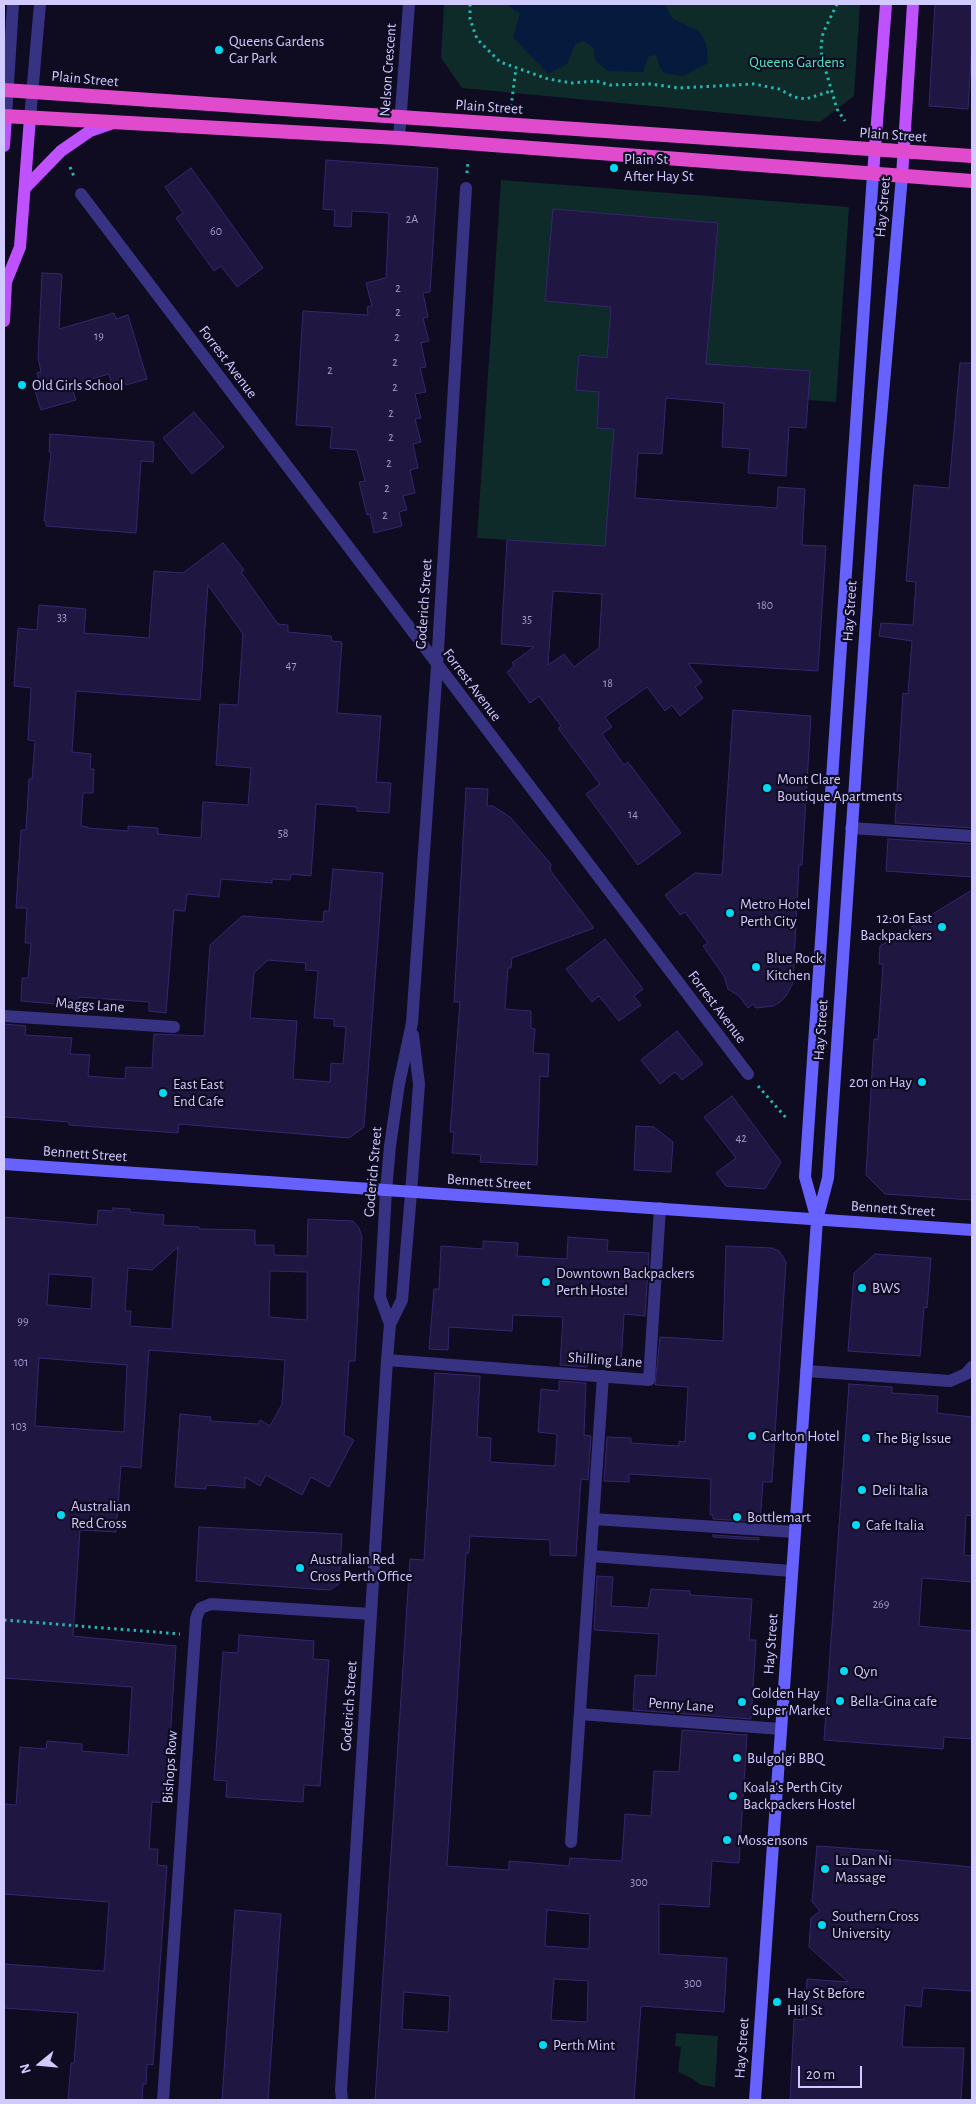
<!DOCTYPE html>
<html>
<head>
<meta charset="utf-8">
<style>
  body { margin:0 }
  #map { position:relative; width:976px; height:2104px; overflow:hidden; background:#0f0b20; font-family:"Alegreya Sans",sans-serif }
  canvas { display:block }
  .frame { position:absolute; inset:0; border:5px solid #d1caff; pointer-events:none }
  .north { position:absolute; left:15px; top:2039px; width:50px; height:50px; -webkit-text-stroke:4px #0f0b20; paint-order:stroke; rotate:253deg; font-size:14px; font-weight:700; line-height:20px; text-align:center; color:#d1caff }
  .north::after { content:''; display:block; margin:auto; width:18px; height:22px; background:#d1caff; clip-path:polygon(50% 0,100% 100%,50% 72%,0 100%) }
  .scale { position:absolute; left:798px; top:2066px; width:64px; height:22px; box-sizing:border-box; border:2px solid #d1caff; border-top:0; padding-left:6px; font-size:15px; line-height:18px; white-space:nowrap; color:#d1caff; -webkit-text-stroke:4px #0f0b20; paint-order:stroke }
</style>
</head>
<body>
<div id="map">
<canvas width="976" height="2104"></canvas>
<div class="frame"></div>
<div class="north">N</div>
<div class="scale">20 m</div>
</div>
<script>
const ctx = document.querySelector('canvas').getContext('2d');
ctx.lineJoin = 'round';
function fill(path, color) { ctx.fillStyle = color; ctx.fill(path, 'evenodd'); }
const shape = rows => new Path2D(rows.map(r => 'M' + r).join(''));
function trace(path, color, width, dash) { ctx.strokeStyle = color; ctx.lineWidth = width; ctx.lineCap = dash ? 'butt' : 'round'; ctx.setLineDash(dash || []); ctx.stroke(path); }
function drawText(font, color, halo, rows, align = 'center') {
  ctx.font = font + ' "Alegreya Sans",sans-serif'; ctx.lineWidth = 4.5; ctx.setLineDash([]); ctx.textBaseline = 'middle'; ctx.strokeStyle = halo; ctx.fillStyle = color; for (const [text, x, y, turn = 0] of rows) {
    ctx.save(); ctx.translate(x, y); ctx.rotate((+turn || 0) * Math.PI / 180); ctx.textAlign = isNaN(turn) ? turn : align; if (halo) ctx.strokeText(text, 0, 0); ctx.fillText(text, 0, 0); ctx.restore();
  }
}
fill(shape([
  [444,4,860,4,854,96,820,122,462,88,441,58],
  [501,180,849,207,836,402,808,400,810,371,727,365,724,404,703,401,718,223,553,209,545,301,611,307,607,358,579,355,576,390,599,392,597,428,614,429,606,546,477,538],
  [676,2033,718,2036,715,2087,701,2085,691,2078,678,2072,681,2047,675,2046]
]), '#0e2a29');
fill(shape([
  [505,4,664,4,673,19,699,31,706,43,708,63,683,76,664,73,660,68,656,55,649,56,643,72,607,71,595,60,594,48,583,41,575,45,567,64,548,74,513,37,520,13]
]), '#061a3e');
const building = shape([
  [935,4,972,4,972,43,968,109,929,106,935,4],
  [326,160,438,168,430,292,423,293,428,317,423,318,429,341,421,343,426,367,420,368,426,392,415,394,421,418,415,419,421,442,413,444,418,468,410,470,415,493,403,496,407,510,399,512,402,526,374,533,370,514,367,515,359,482,365,481,357,450,330,448,332,427,296,425,303,311,368,315,367,307,372,306,366,283,386,278,389,213,352,211,351,227,334,226,335,210,323,209,326,160],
  [191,168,263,268,237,287,221,266,214,271,176,218,183,213,165,187,191,168],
  [553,209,718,223,706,364,810,371,806,428,789,427,786,476,748,473,750,449,722,447,724,403,666,398,662,454,638,453,635,498,777,508,778,487,805,489,802,545,826,546,818,671,688,663,702,682,695,687,703,698,680,716,672,705,665,711,647,687,605,717,612,727,602,734,624,765,628,762,681,833,638,865,586,794,600,784,558,728,561,726,539,696,530,703,507,672,514,666,512,663,534,647,501,644,507,540,605,546,614,429,597,428,599,392,576,390,579,355,607,358,611,307,545,301,553,209],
  [553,591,602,594,599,648,574,667,564,654,548,665,553,591],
  [42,273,62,274,59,329,114,313,116,319,128,315,147,379,126,385,125,382,112,386,109,374,71,385,76,400,41,410,35,391,42,389,37,373,41,372,38,358,42,273],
  [960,363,972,363,972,828,895,823,903,693,908,694,912,641,879,636,881,623,913,625,916,582,906,581,914,485,949,488,960,363],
  [194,412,224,447,192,474,163,438,194,412],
  [50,434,154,442,153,462,141,461,136,533,46,526,46,521,44,521,51,452,49,452,50,434],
  [223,543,244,570,241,572,278,624,288,625,288,632,331,636,332,641,342,642,337,713,381,716,376,782,391,783,389,813,357,811,357,807,316,804,311,876,291,874,290,880,272,879,272,883,221,879,219,897,187,894,185,911,174,910,166,1013,149,1011,149,1002,79,997,78,1001,56,999,56,1004,21,1001,22,978,28,978,31,943,25,943,27,908,16,908,21,830,26,830,29,779,32,779,35,741,28,740,31,688,14,686,18,628,37,630,39,605,86,609,84,633,149,638,154,571,183,573,223,543],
  [208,585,243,634,238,705,220,704,216,765,251,768,248,805,203,802,201,838,158,834,158,828,128,826,128,831,88,828,88,827,81,826,83,793,93,793,94,769,90,769,91,754,72,752,76,691,200,700,208,585],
  [733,710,811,716,802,865,799,865,793,983,786,996,780,1002,773,1006,756,1008,753,1004,748,1008,739,996,728,989,724,976,703,946,708,943,685,912,680,915,665,895,695,873,722,875,733,710],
  [466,788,488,789,487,806,493,806,510,817,551,864,550,870,594,928,512,958,511,968,508,968,505,1009,531,1011,531,1028,535,1029,533,1053,549,1054,548,1077,540,1076,537,1165,480,1162,481,1155,452,1153,454,1132,450,1132,460,1002,454,1002,466,788],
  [888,839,972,844,972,877,886,871,888,839],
  [333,869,383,873,364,1127,349,1138,179,1124,178,1133,69,1125,69,1122,5,1117,4,1115,4,1024,26,1026,25,1035,72,1038,70,1054,90,1055,88,1076,125,1079,126,1067,152,1068,154,1034,204,1036,210,945,242,916,323,922,324,911,329,911,333,869],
  [268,960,306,963,305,970,318,971,314,1018,334,1019,334,1026,346,1027,343,1064,331,1063,330,1082,293,1079,297,1021,250,1018,254,973,268,960],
  [972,890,972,1200,885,1194,866,1175,874,1039,878,1039,883,964,879,964,880,946,972,890],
  [605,939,643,989,634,996,641,1005,619,1021,599,996,592,1002,566,969,605,939],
  [677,1031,703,1064,682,1080,675,1072,660,1084,641,1060,677,1031],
  [732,1096,781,1162,765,1189,726,1186,716,1173,736,1158,704,1117,732,1096],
  [636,1126,654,1127,673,1142,671,1172,634,1170,636,1126],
  [113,1208,130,1209,130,1212,164,1215,163,1225,199,1227,199,1229,255,1230,255,1245,274,1245,274,1255,307,1256,308,1219,353,1221,359,1228,362,1237,355,1361,349,1361,344,1435,354,1440,329,1487,311,1477,302,1495,266,1475,260,1486,245,1477,245,1488,206,1485,206,1489,175,1487,180,1414,211,1417,210,1421,258,1424,260,1420,270,1426,282,1404,285,1360,149,1350,141,1468,121,1466,116,1532,80,1530,73,1636,176,1646,166,1803,152,1802,149,1849,158,1849,157,1865,167,1866,153,2065,147,2064,146,2084,143,2084,142,2100,82,2100,68,2099,71,2063,74,2063,78,2013,4,2008,4,1964,104,1971,109,1902,4,1894,4,1804,16,1805,20,1747,46,1749,47,1741,82,1744,82,1751,128,1755,132,1687,4,1678,4,1217,97,1225,98,1210,113,1211,113,1208],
  [178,1247,172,1329,130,1326,131,1311,125,1311,128,1268,152,1270,178,1247],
  [270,1271,307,1272,307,1320,269,1317,270,1271],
  [49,1274,93,1277,91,1309,47,1305,49,1274],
  [39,1358,127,1365,124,1432,35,1426,39,1358],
  [568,1237,608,1240,607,1251,649,1253,645,1316,624,1314,621,1365,587,1363,587,1367,560,1365,563,1317,513,1315,512,1331,449,1327,448,1350,429,1349,434,1289,439,1289,441,1246,483,1249,483,1241,518,1243,517,1256,567,1259,568,1237],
  [726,1246,772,1248,779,1251,786,1262,772,1482,763,1482,760,1522,713,1519,713,1515,710,1515,711,1479,629,1474,629,1482,604,1481,607,1437,631,1438,631,1443,679,1446,679,1441,685,1442,688,1387,655,1385,660,1337,723,1341,726,1246],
  [875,1254,931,1258,927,1308,924,1307,920,1356,848,1351,854,1273,875,1254],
  [435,1373,480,1376,477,1437,491,1438,490,1462,555,1466,557,1434,538,1432,541,1389,559,1391,559,1381,586,1383,584,1435,591,1436,588,1480,581,1479,576,1556,550,1555,550,1540,470,1536,469,1553,466,1553,447,1866,509,1870,509,1861,569,1866,570,1858,622,1861,625,1814,651,1816,654,1771,679,1772,682,1730,747,1735,739,1863,712,1861,709,1907,659,1904,659,1954,727,1958,724,2012,641,2006,634,2100,375,2100,410,1559,424,1560,435,1373],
  [547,1910,590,1914,589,1949,545,1946,547,1910],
  [554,1979,588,1981,587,2022,551,2020,554,1979],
  [404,1992,450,1996,448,2032,402,2029,404,1992],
  [849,1384,892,1387,892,1393,938,1396,937,1413,972,1417,972,1516,966,1515,964,1555,972,1556,972,1582,922,1578,919,1626,972,1631,972,1739,944,1737,943,1749,824,1740,849,1384],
  [199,1527,342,1534,339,1584,330,1590,196,1581,199,1527],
  [713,1535,759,1538,759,1540,713,1537,713,1535],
  [597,1576,613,1577,611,1606,648,1608,651,1589,690,1591,690,1595,752,1599,749,1640,756,1640,751,1719,633,1710,635,1675,656,1676,659,1634,594,1630,597,1576],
  [239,1635,314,1641,313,1659,329,1660,320,1786,304,1785,303,1802,226,1797,227,1781,214,1780,223,1652,238,1653,239,1635],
  [817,1846,888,1851,888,1859,972,1867,972,1991,923,1988,921,2007,905,2005,902,2047,964,2048,961,2100,790,2100,794,2019,804,2020,807,1979,848,1982,809,1947,811,1918,820,1911,812,1902,817,1846],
  [235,1910,281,1914,268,2100,222,2100,235,1910]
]);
fill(building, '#201642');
trace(building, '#36276f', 1);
trace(shape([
  [470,4,470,19,477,39,500,62,548,79,572,83,596,81,610,85,651,84,679,88,754,84,779,89,794,97,806,99,831,91],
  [837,4,823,33,821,46,822,58,837,109,845,121],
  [511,107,516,68],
  [70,167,75,179],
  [467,173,468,161],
  [758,1086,788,1120],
  [4,1620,180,1634]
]), '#26b7b0', 3, [2.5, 4]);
trace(shape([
  [851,828,972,836],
  [4,1016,174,1027],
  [387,1360,649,1380,660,1208],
  [806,1371,950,1381,966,1374,972,1367],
  [593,1519,795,1532],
  [591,1556,792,1571],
  [580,1714,781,1729],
  [571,1842,603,1376],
  [163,2100,196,1619,198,1613,201,1608,211,1604,371,1614]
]), '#373382', 12);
trace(shape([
  [81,194,748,1074],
  [386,1191,390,1146,399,1084,412,1023,437,666,466,188],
  [411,1193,419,1084,413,1035]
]), '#373382', 12);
trace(shape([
  [6,116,13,4],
  [30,118,40,4],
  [399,138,409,4],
  [386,1191,380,1297,390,1324],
  [342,2100,341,2090,387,1360,390,1324,402,1300,411,1193]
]), '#373382', 12);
trace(shape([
  [4,1164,972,1230],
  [817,1220,805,1177,873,174],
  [755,2100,817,1220,828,1178,876,475,902,176]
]), '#6761ff', 12);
trace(shape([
  [4,146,6,116],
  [873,174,886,4],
  [902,176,913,4],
  [26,187,61,151,90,131,113,123],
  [6,282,20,247,30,118],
  [4,321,6,282,4,276]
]), '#c051ff', 12);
trace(shape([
  [4,90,972,156],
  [4,116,399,138,972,181]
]), '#e04bce', 14);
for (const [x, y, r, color] of [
  [219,50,5,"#00daf5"],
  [614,168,5,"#00daf5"],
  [22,385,5,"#00daf5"],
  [767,788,5,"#00daf5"],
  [730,913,5,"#00daf5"],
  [942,927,5,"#00daf5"],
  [756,967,5,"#00daf5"],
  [922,1082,5,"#00daf5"],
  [163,1093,5,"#00daf5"],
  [546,1282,5,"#00daf5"],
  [862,1288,5,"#00daf5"],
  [752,1436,5,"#00daf5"],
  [866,1438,5,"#00daf5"],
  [862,1490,5,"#00daf5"],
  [61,1515,5,"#00daf5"],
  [737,1517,5,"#00daf5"],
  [856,1525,5,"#00daf5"],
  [300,1568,5,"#00daf5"],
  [844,1671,5,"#00daf5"],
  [840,1701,5,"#00daf5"],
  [742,1702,5,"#00daf5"],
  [737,1758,5,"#00daf5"],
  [733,1796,5,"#00daf5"],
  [727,1840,5,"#00daf5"],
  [825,1869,5,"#00daf5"],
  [822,1925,5,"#00daf5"],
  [777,2002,5,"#00daf5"],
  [543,2045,5,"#00daf5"]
]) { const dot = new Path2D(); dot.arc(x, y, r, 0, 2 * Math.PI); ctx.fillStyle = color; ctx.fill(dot); trace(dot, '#0f0b20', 2); }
drawText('12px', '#a59dd0', null, [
  ["2A",412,219],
  ["60",216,231],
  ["2",398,288],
  ["2",398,312],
  ["19",99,336],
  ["2",397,337],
  ["2",395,362],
  ["2",330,370],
  ["2",395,387],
  ["2",391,413],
  ["2",391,437],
  ["2",389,463],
  ["2",387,488],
  ["2",385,515],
  ["180",765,605],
  ["33",62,617],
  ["35",527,619],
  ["47",291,665],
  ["18",608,683],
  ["14",633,814],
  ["58",283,833],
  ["42",741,1138],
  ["99",23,1321],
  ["101",21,1362],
  ["103",19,1426],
  ["269",881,1604],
  ["300",639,1882],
  ["300",693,1983]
]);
drawText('15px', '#d1caff', '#0f0b20', [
  ["Queens Gardens",229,41],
  ["Car Park",229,58],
  ["Plain St",624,159],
  ["After Hay St",624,176],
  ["Old Girls School",32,385],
  ["Mont Clare",777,779],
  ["Boutique Apartments",777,796],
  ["Metro Hotel",740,904],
  ["Perth City",740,921],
  ["12:01 East",932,918,"right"],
  ["Backpackers",932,935,"right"],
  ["Blue Rock",766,958],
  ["Kitchen",766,975],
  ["201 on Hay",912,1082,"right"],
  ["East East",173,1084],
  ["End Cafe",173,1101],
  ["Downtown Backpackers",556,1273],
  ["Perth Hostel",556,1290],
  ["BWS",872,1288],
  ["Carlton Hotel",762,1436],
  ["The Big Issue",876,1438],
  ["Deli Italia",872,1490],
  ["Australian",71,1506],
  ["Red Cross",71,1523],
  ["Bottlemart",747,1517],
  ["Cafe Italia",866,1525],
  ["Australian Red",310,1559],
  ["Cross Perth Office",310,1576],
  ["Qyn",854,1671],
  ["Golden Hay",752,1693],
  ["Super Market",752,1710],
  ["Bella-Gina cafe",850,1701],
  ["Bulgolgi BBQ",747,1758],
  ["Koala's Perth City",743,1787],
  ["Backpackers Hostel",743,1804],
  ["Mossensons",737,1840],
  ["Lu Dan Ni",835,1860],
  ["Massage",835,1877],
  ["Southern Cross",832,1916],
  ["University",832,1933],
  ["Hay St Before",787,1993],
  ["Hill St",787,2010],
  ["Perth Mint",553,2045]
], 'left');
drawText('15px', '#50e5c2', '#0f0b20', [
  ["Queens Gardens",797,62]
]);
drawText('15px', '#d1caff', '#0f0b20', [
  ["Nelson Crescent",388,70,-86],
  ["Plain Street",85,79,5],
  ["Plain Street",489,107,4],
  ["Plain Street",893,135,4],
  ["Hay Street",883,207,-85],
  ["Forrest Avenue",228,362,53],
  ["Goderich Street",424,604,-86],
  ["Hay Street",850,611,-86],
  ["Forrest Avenue",472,685,53],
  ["Maggs Lane",90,1005,4],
  ["Forrest Avenue",717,1007,53],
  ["Hay Street",821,1030,-86],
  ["Bennett Street",85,1154,4],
  ["Goderich Street",373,1172,-85],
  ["Bennett Street",489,1182,4],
  ["Bennett Street",893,1209,4],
  ["Shilling Lane",605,1360,4],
  ["Hay Street",771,1644,-86],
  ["Penny Lane",681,1705,4],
  ["Goderich Street",349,1706,-86],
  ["Bishops Row",170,1767,-86],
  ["Hay Street",742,2048,-86]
]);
</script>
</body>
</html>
